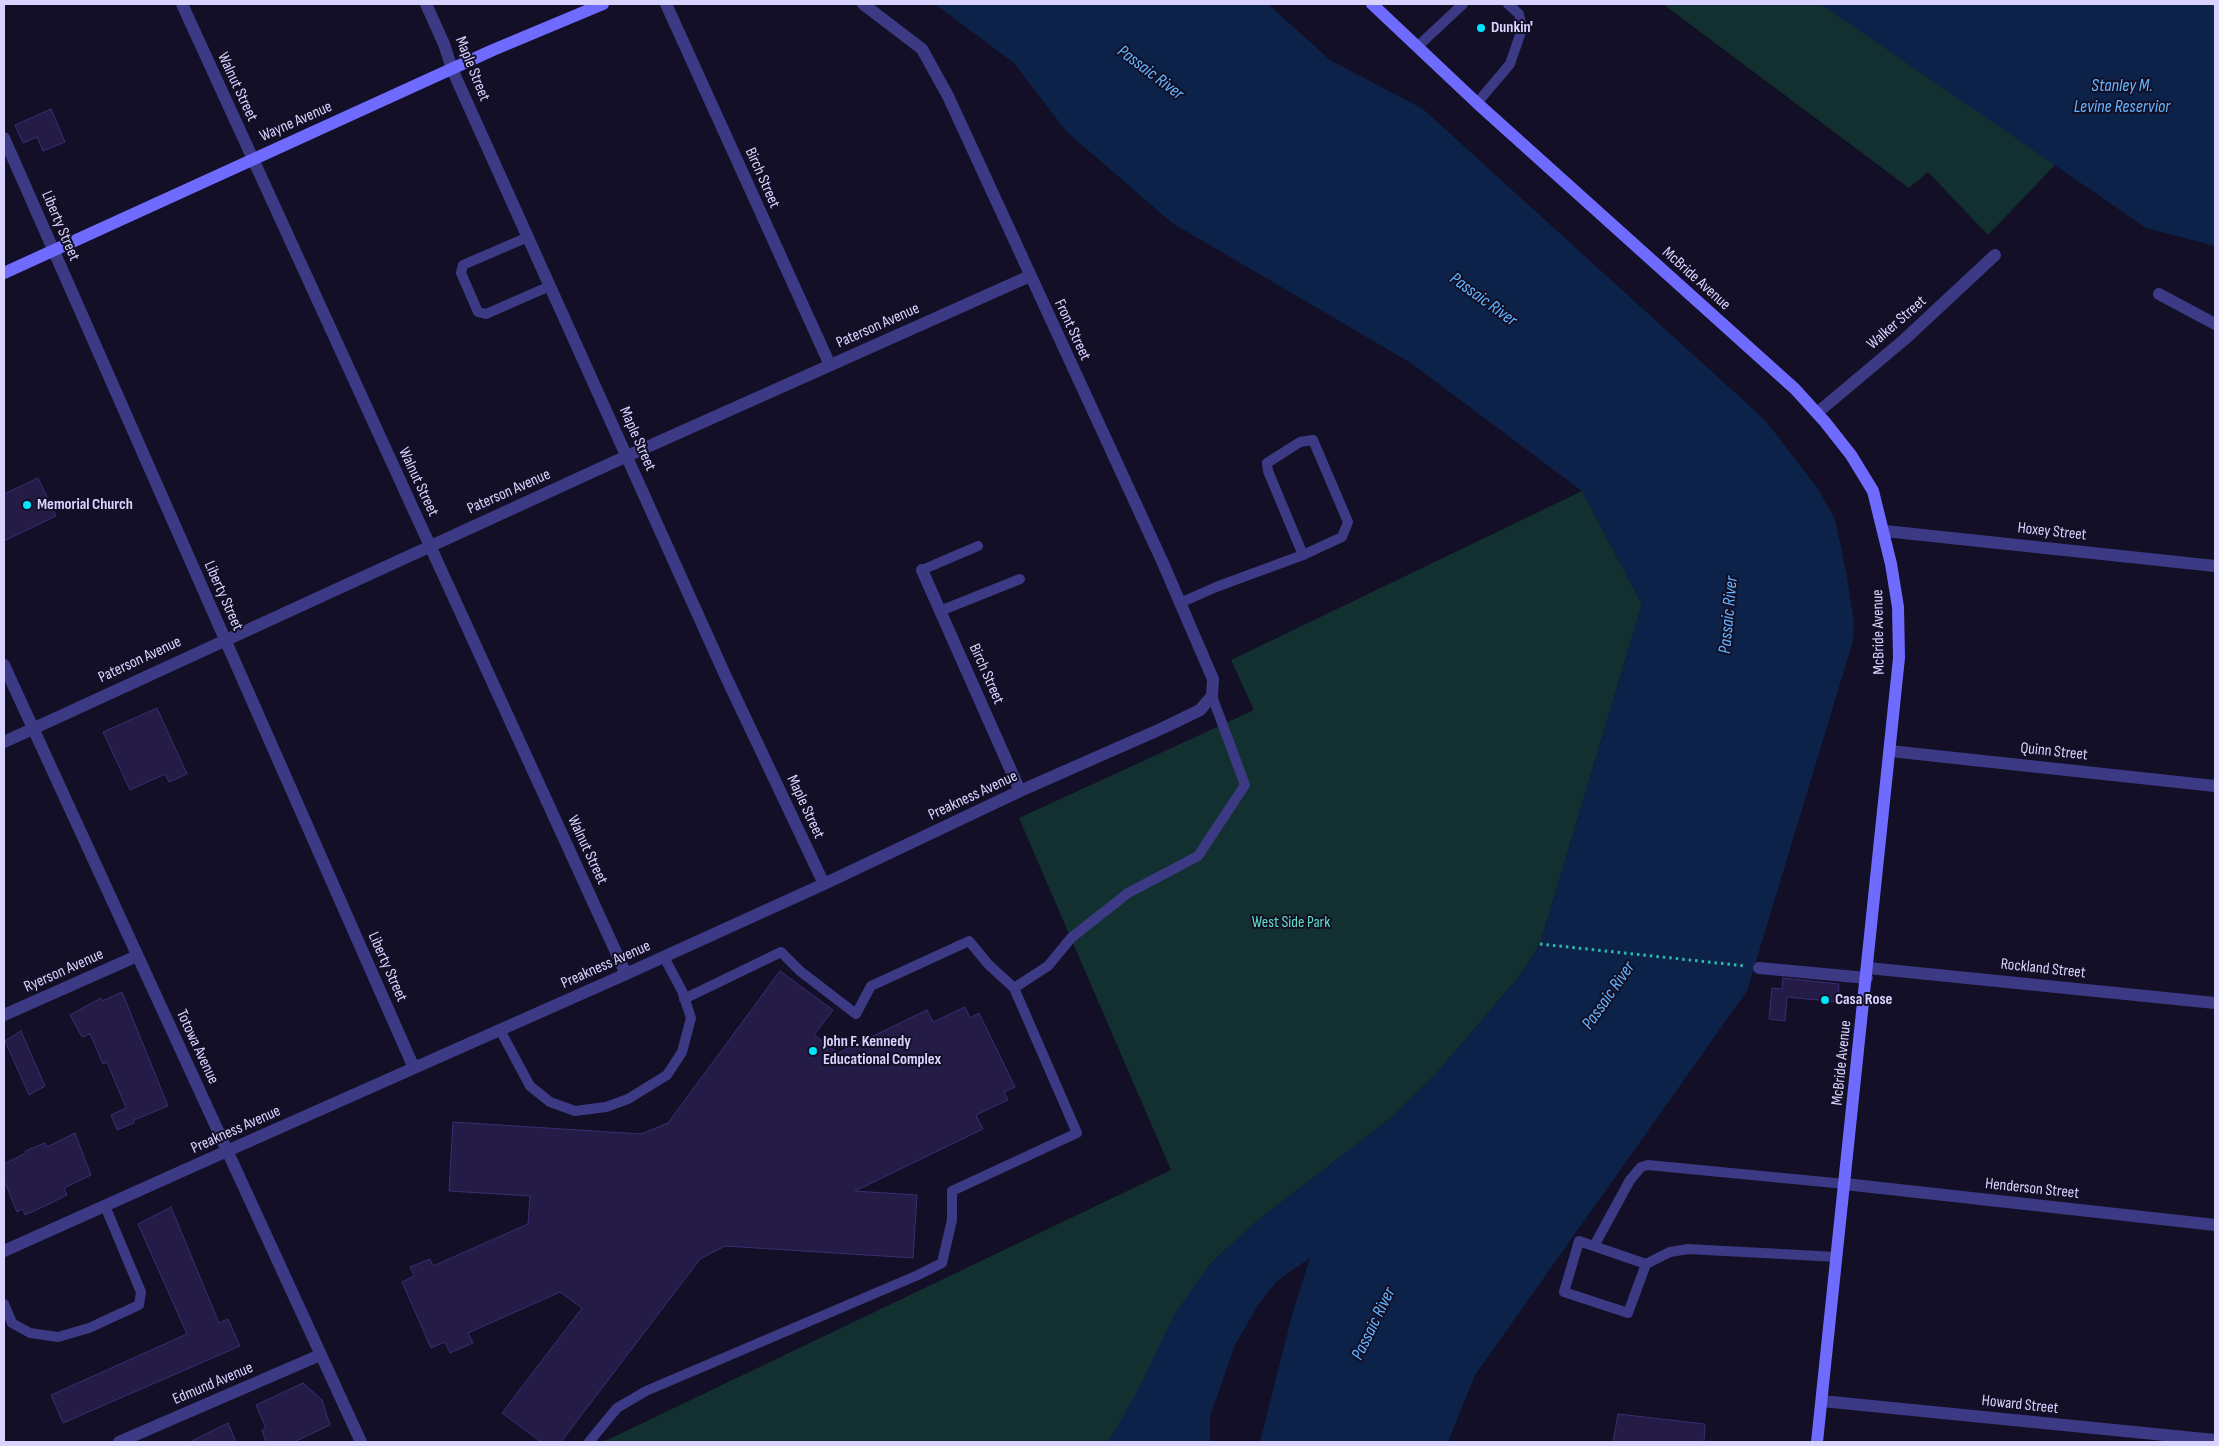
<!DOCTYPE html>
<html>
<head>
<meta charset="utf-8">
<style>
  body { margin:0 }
  #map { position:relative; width:2219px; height:1446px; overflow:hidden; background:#130f26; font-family:"Sofia Sans Condensed",sans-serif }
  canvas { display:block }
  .frame { position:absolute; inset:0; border:5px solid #d9d4ff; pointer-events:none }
</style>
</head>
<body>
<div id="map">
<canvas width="2219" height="1446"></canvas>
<div class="frame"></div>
</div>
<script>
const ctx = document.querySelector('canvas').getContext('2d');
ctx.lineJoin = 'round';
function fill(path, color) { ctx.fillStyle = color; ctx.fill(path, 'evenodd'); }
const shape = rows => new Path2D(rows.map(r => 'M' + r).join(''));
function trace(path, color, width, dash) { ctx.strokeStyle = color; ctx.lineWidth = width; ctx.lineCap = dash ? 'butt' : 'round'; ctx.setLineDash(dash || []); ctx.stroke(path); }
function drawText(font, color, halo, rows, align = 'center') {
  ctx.font = font + ' "Sofia Sans Condensed",sans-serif'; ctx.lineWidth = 4; ctx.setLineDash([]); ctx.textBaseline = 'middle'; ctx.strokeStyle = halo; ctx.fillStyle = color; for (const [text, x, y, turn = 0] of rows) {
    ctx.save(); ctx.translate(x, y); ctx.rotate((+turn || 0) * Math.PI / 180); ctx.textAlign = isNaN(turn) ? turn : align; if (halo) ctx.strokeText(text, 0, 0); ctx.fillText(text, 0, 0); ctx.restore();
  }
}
fill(shape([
  [1663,4,1821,4,2056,164,1988,235,1928,172,1909,188],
  [1582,491,1642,604,1540,944,1518,978,1436,1074,1392,1117,1257,1221,1210,1264,1136,1442,603,1442,1171,1170,1019,818,1254,710,1231,660]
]), '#12302f');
fill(shape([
  [935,4,1268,4,1330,60,1423,109,1765,420,1818,489,1835,519,1847,577,1854,622,1853,641,1747,991,1475,1375,1448,1442,1260,1442,1292,1315,1310,1258,1277,1281,1258,1305,1235,1345,1210,1416,1210,1442,1108,1442,1139,1388,1175,1313,1210,1264,1257,1221,1392,1117,1436,1074,1518,978,1540,944,1642,604,1582,491,1411,363,1172,223,1066,131,1014,63],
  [1821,4,2215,4,2215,246,2146,228]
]), '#0c2248');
const building = shape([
  [51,109,65,142,43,151,37,137,23,143,15,125,51,109],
  [38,478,56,516,4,541,4,494,38,478],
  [157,708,187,774,169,782,165,774,130,790,103,732,157,708],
  [780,971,833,1010,814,1035,838,1053,927,1010,933,1022,965,1007,970,1018,979,1013,1015,1087,1004,1092,1008,1100,976,1115,983,1129,855,1191,917,1195,913,1258,725,1246,700,1259,561,1442,541,1442,502,1413,582,1308,560,1292,468,1333,473,1343,450,1353,445,1342,431,1348,402,1282,414,1276,410,1267,430,1259,433,1266,528,1224,530,1196,449,1191,453,1122,641,1134,668,1123,780,971],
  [1783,978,1839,984,1838,1002,1787,997,1785,1021,1769,1019,1772,988,1782,989,1783,978],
  [122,992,168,1106,134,1120,134,1123,117,1130,111,1115,126,1108,107,1062,103,1064,90,1034,82,1037,70,1015,101,998,102,1001,122,992],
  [21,1031,45,1086,29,1095,5,1041,21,1031],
  [75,1133,91,1175,64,1188,67,1195,47,1205,25,1215,23,1209,17,1212,4,1180,4,1164,26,1153,25,1151,45,1143,47,1147,75,1133],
  [171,1207,219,1323,228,1319,240,1346,63,1423,51,1395,187,1334,138,1224,171,1207],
  [303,1383,322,1400,330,1425,294,1442,266,1442,262,1430,266,1428,256,1405,303,1383],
  [1618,1414,1705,1424,1704,1442,1613,1442,1618,1414],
  [228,1423,236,1442,190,1442,228,1423]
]);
fill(building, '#241b47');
trace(building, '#3b2d73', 1);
trace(shape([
  [1540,944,1746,966]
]), '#2fb8b0', 3, [2.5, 4]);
trace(shape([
  [1417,47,1463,4],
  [1477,103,1510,64,1522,29,1519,14,1508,4],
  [528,237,463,265,461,273,478,312,486,314,550,286],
  [922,570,978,546],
  [1180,603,1216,587,1303,555,1342,537,1348,522,1313,440,1300,442,1267,463,1268,471,1303,555],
  [940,611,1020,579],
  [684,999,781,952,800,971,856,1014,871,986,969,941,988,964,1014,988,1048,966,1071,938,1128,893,1198,856,1245,785,1212,696],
  [500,1030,530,1086,550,1102,575,1111,606,1107,628,1099,667,1075,682,1052,691,1018,682,991,664,957],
  [1594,1246,1630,1180,1641,1167,1648,1165,1845,1184],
  [1646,1264,1579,1241,1564,1292,1628,1313,1646,1264,1670,1252,1688,1249,1837,1257],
  [4,1304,12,1323,30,1333,58,1337,89,1328,139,1305,141,1292,105,1206],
  [589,1442,617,1408,646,1391,918,1275,942,1263,952,1220,952,1191,1077,1133,1014,988]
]), '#3d3a85', 10);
trace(shape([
  [1759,968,1867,978]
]), '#3d3a85', 12);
trace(shape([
  [182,4,626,974],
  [426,4,444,44,452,69,726,677,824,884],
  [666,4,830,365],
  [4,138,414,1068],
  [2159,294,2215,324],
  [1817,413,1905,339,1995,255],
  [1885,531,2215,566],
  [922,570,1020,791],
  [4,742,627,456,1030,276],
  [1890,751,2215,786],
  [1868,968,2215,1003],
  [4,1015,137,956],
  [227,1151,626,974,824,884,1020,791,1163,728,1200,710,1212,696,1213,679,1163,563,948,96,922,49,863,4],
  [1845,1184,2215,1225],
  [1822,1401,2215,1440],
  [119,1442,320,1355]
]), '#3d3a85', 12);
trace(shape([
  [4,665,361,1442],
  [4,1251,227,1151]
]), '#3d3a85', 12);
trace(shape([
  [1372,4,1477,103,1795,389,1825,422,1851,455,1873,491,1891,564,1898,607,1899,658,1817,1442],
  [4,273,493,50,603,4]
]), '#6f6bff', 12);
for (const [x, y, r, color] of [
  [1481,28,5,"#00e5ff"],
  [27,505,5,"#00e5ff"],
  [1825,1000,5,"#00e5ff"],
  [813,1051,5,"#00e5ff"]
]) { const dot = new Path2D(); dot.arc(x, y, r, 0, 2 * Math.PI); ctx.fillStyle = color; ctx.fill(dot); trace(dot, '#130f26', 2); }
drawText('bold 16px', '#d9d4ff', '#130f26', [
  ["Dunkin'",1491,28],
  ["Memorial Church",37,505],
  ["Casa Rose",1835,1000],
  ["John F. Kennedy",823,1042],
  ["Educational Complex",823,1060]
], 'left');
drawText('16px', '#d9d4ff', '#130f26', [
  ["Maple Street",472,69,68],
  ["Walnut Street",237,87,65],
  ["Wayne Avenue",296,122,-24],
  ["Birch Street",762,178,66],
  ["Liberty Street",60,226,67],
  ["McBride Avenue",1696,279,42],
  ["Walker Street",1897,323,-41],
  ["Paterson Avenue",878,326,-24],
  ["Front Street",1072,330,65],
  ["Maple Street",637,439,66],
  ["Walnut Street",418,482,65],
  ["Paterson Avenue",509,492,-24],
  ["Hoxey Street",2052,532,6],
  ["Liberty Street",223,596,66],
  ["McBride Avenue",1879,632,-91],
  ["Paterson Avenue",140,660,-25],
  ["Birch Street",986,674,66],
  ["Quinn Street",2054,752,6],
  ["Preakness Avenue",973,796,-25],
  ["Maple Street",805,807,65],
  ["Walnut Street",587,850,65],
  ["Preakness Avenue",606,965,-24],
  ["Liberty Street",387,967,66],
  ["Rockland Street",2043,969,6],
  ["Ryerson Avenue",64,971,-24],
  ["Totowa Avenue",197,1047,65],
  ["McBride Avenue",1842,1063,-84],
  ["Preakness Avenue",236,1130,-24],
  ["Henderson Street",2032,1189,6],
  ["Edmund Avenue",213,1384,-23],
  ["Howard Street",2020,1405,6]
]);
drawText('16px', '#5fe0c0', '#130f26', [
  ["West Side Park",1291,923]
]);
drawText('italic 18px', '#62b6ff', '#130f26', [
  ["Passaic River",1150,73,37],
  ["Stanley M.",2122,86],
  ["Levine Reservior",2122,107],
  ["Passaic River",1483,300,36],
  ["Passaic River",1729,615,-85],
  ["Passaic River",1609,996,-55],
  ["Passaic River",1374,1324,-64]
]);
</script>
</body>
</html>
